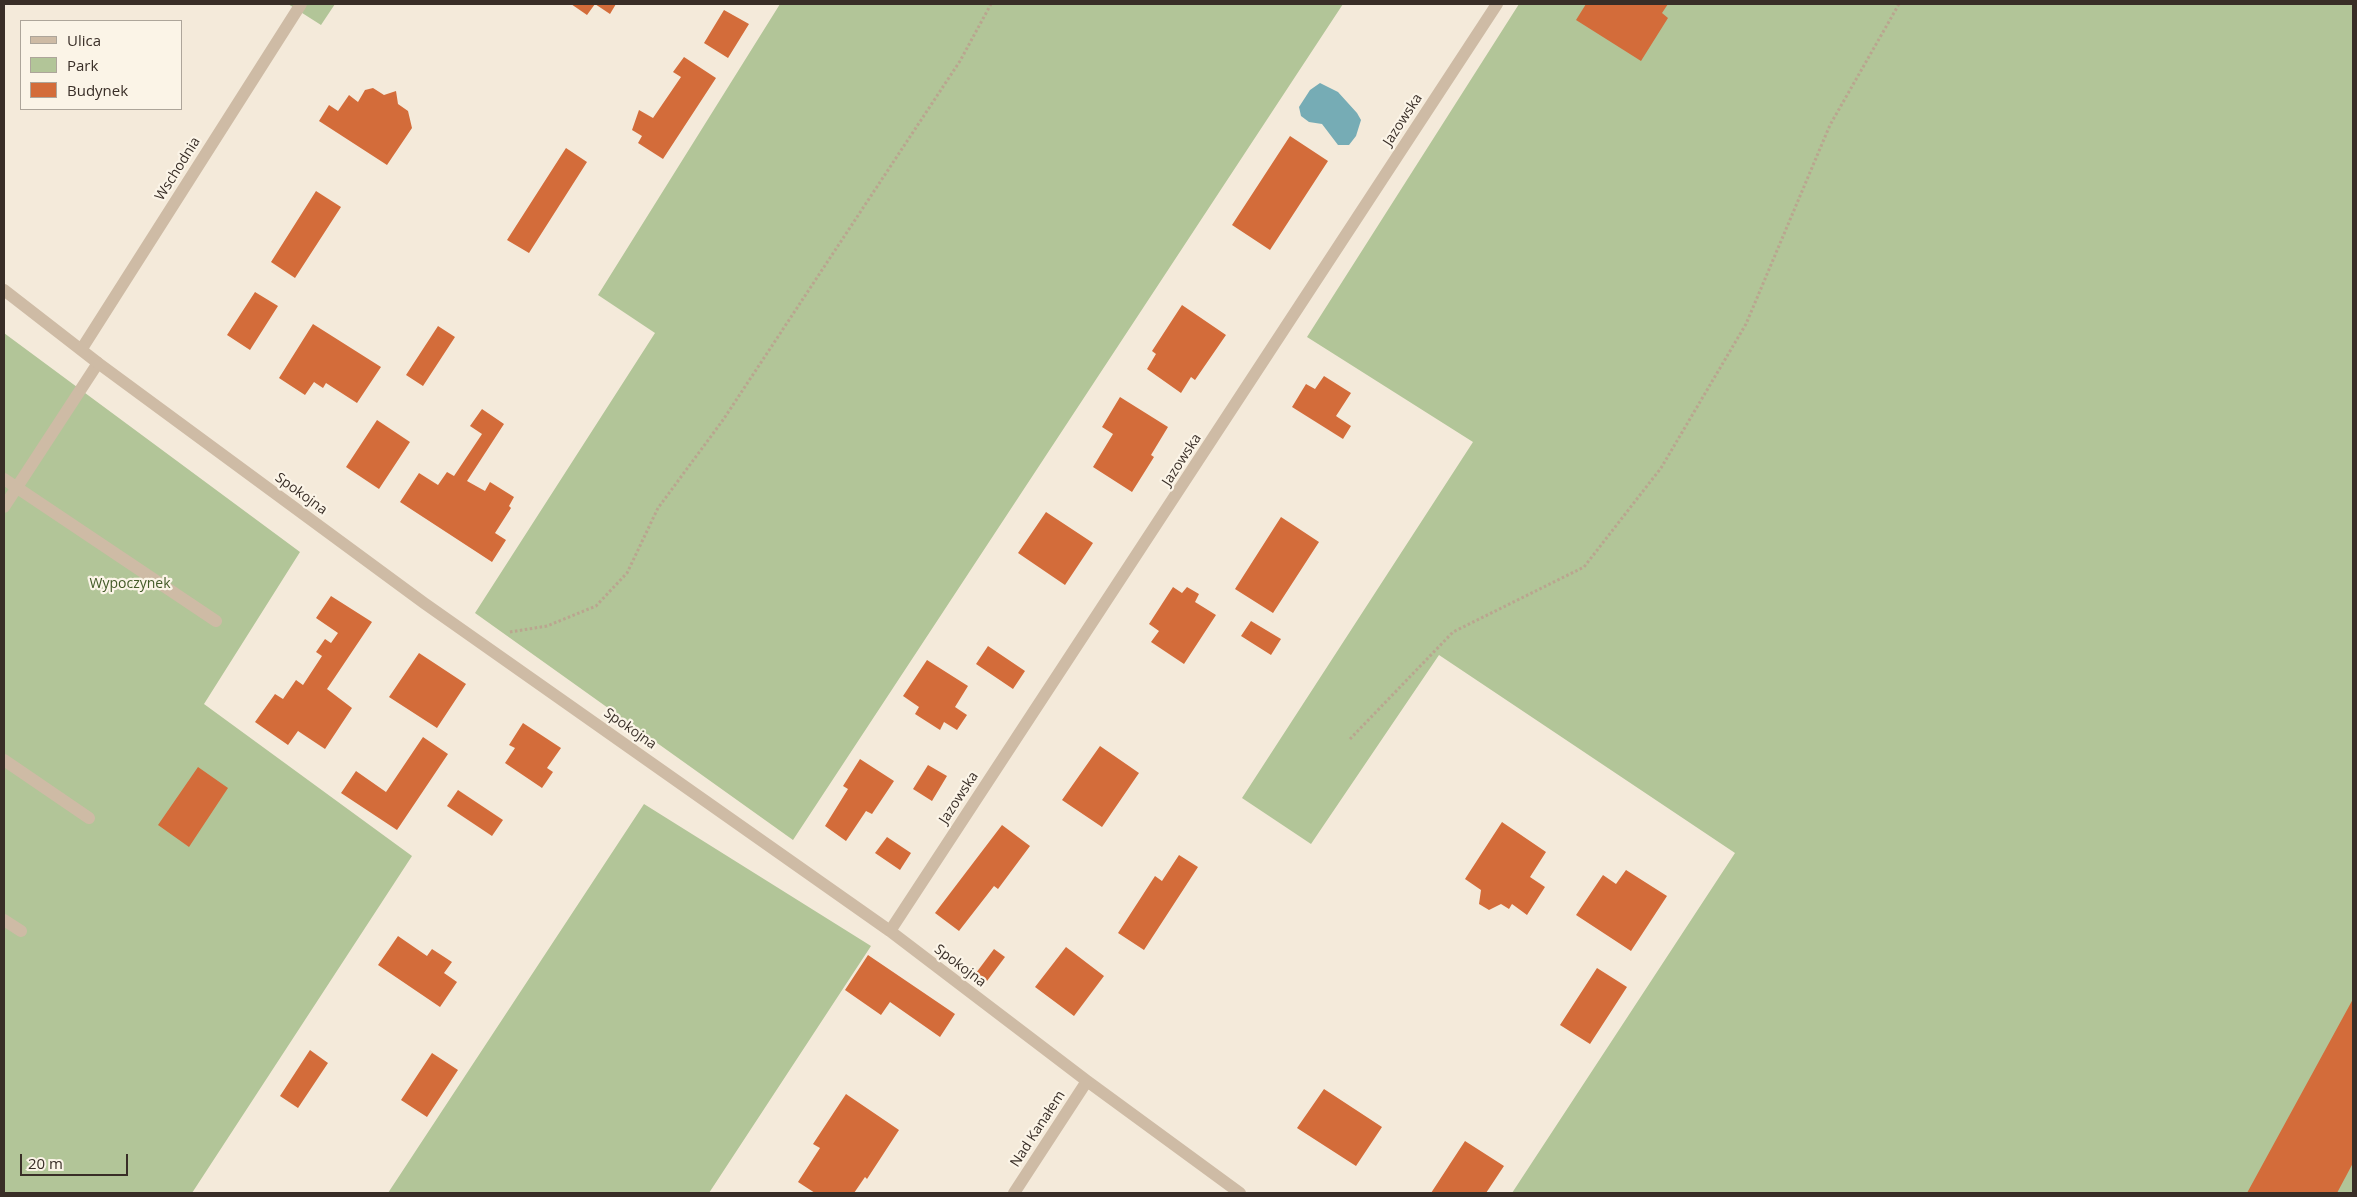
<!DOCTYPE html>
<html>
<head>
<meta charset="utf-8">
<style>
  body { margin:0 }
  #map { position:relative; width:2357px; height:1197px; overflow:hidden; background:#f4eada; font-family:"Open Sans",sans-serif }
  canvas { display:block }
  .frame { position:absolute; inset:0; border:5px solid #392e27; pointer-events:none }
  .legend { position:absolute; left:20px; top:20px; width:162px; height:90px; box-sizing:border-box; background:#fbf4e7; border:1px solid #ada59a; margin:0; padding:6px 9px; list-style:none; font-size:15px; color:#392e27 }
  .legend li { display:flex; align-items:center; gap:10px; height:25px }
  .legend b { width:25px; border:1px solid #ada59a }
  .scale { position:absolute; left:20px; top:1154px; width:108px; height:22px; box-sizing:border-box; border:2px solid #392e27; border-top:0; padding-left:6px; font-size:15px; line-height:18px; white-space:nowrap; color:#392e27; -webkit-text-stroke:4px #fbf4e7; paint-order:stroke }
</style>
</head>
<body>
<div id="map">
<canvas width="2357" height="1197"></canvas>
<div class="frame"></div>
<ul class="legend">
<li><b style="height:6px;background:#cebba5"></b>Ulica</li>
<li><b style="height:14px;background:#b2c598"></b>Park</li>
<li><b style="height:14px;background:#d36c3a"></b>Budynek</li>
</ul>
<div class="scale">20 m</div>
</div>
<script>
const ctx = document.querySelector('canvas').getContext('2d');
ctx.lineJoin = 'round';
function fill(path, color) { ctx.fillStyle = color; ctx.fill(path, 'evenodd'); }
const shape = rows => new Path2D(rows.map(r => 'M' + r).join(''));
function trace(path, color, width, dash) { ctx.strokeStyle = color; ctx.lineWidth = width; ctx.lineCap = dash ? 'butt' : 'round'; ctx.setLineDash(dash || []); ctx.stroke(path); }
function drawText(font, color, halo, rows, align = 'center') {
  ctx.font = font + ' "Open Sans",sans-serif'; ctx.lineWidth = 4.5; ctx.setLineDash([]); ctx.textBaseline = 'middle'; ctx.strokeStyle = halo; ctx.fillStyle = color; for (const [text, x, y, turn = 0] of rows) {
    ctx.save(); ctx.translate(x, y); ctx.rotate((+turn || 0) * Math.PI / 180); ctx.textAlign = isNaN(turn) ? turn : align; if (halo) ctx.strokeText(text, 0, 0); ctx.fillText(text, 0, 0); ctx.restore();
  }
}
fill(shape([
  [288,4,335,4,321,25],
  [780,4,1343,4,793,840,475,613,655,333,598,295],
  [1519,4,2353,4,2353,1193,1512,1193,1735,853,1439,655,1311,844,1242,798,1473,442,1307,337],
  [4,333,300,552,204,704,412,856,192,1193,4,1193],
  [644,804,871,946,709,1193,388,1193]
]), '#b2c598');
fill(shape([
  [1320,83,1338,92,1357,113,1361,120,1356,136,1349,145,1338,145,1322,124,1309,122,1301,116,1299,107,1310,90]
]), '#76acb5');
fill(shape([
  [571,4,616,4,610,14,595,4,587,15],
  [1586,4,1668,4,1662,13,1668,18,1641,61,1576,20],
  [724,10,749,24,728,58,704,43],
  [684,57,716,78,663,159,638,143,642,136,632,130,639,110,653,118,681,77,673,72],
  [373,88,384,95,396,91,398,104,408,111,412,128,387,165,319,121,329,105,338,111,349,95,358,102,365,90],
  [1290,136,1328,161,1270,250,1232,225],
  [566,148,587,162,529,253,507,240],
  [316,191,341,207,295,278,271,262],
  [255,292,278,306,250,350,227,335],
  [1182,305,1226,335,1195,380,1191,377,1181,393,1147,369,1156,354,1152,351],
  [313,324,381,367,357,403,326,383,323,388,314,382,305,395,279,378],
  [438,326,455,337,423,386,406,375],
  [1324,376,1351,393,1336,416,1351,426,1343,439,1292,407,1306,384,1315,389],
  [1120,397,1168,427,1151,455,1154,457,1132,492,1093,467,1113,434,1102,427],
  [482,409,504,424,467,481,485,491,490,482,514,497,509,506,511,508,495,533,506,540,492,562,400,502,419,473,438,485,447,472,454,476,482,434,470,426],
  [377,420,410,442,379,489,346,467],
  [1046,512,1093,543,1065,585,1018,553],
  [1281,517,1319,542,1273,613,1235,589],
  [1173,587,1182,593,1187,587,1199,594,1195,602,1216,615,1184,664,1151,642,1159,631,1149,624],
  [331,596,372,622,327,689,352,708,325,749,298,731,288,745,255,722,275,694,283,699,296,680,303,685,322,656,316,652,325,639,331,643,338,633,316,618],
  [1251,621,1281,639,1271,655,1241,636],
  [988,646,1025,671,1013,689,976,664],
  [419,653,466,684,437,728,389,697],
  [927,660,968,686,955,707,967,715,957,730,944,722,940,730,915,714,919,707,903,696],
  [523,723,561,748,547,768,553,772,542,788,505,763,515,748,509,745],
  [423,737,448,754,397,830,341,793,356,771,386,792],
  [1100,746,1139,773,1102,827,1062,800],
  [860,759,894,781,872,814,866,811,846,841,825,826,848,789,843,786],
  [928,765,947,776,932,801,913,789],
  [198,767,228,788,189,847,158,825],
  [458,790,503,820,492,836,447,806],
  [1502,822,1546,852,1530,877,1545,887,1527,915,1512,904,1509,909,1501,904,1489,910,1479,904,1481,890,1465,879],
  [1002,825,1030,846,998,889,994,886,959,931,935,913],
  [887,837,911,853,900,870,875,853],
  [1179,855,1198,867,1144,950,1118,933,1155,876,1162,881],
  [1626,870,1667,896,1631,951,1576,915,1603,875,1616,884],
  [398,936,427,956,432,949,452,962,444,973,457,982,440,1007,378,965],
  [1066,947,1104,976,1074,1016,1035,987],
  [994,949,1005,957,987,981,976,973],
  [868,955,955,1014,940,1037,890,1002,881,1015,845,990],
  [1597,968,1627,987,1590,1044,1560,1025],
  [2353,999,2353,1163,2337,1193,2247,1193],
  [310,1050,328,1063,298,1108,280,1096],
  [432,1053,458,1070,427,1117,401,1100],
  [1324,1089,1382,1127,1356,1166,1297,1128],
  [846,1094,899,1130,867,1179,865,1177,854,1193,815,1193,798,1182,820,1148,813,1144],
  [1465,1141,1504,1166,1486,1193,1431,1193]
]), '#d36c3a');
trace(shape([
  [510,632,547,626,596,606,627,573,658,508,723,420,960,61,991,4],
  [1350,739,1453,632,1584,567,1661,468,1746,324,1830,125,1899,4]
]), '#baa58f', 3, [2.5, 2.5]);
trace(shape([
  [4,479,216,621],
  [4,507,98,363],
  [4,760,89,818],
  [4,920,21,931]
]), '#cebba5', 12);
trace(shape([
  [4,290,98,363,424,603,890,931,1087,1081,1240,1193],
  [81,350,301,4],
  [890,931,1497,4],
  [1014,1193,1087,1081]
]), '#cebba5', 12);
drawText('14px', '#392e27', '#fbf4e7', [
  ["Jazowska",1403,120,-57],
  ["Wschodnia",178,169,-58],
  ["Jazowska",1182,460,-57],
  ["Spokojna",301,494,36],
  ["Spokojna",630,729,35],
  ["Jazowska",959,798,-57],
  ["Spokojna",960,966,37],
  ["Nad Kanałem",1038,1129,-57]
]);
drawText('14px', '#435a28', '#fbf4e7', [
  ["Wypoczynek",130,584]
]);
</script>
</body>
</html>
